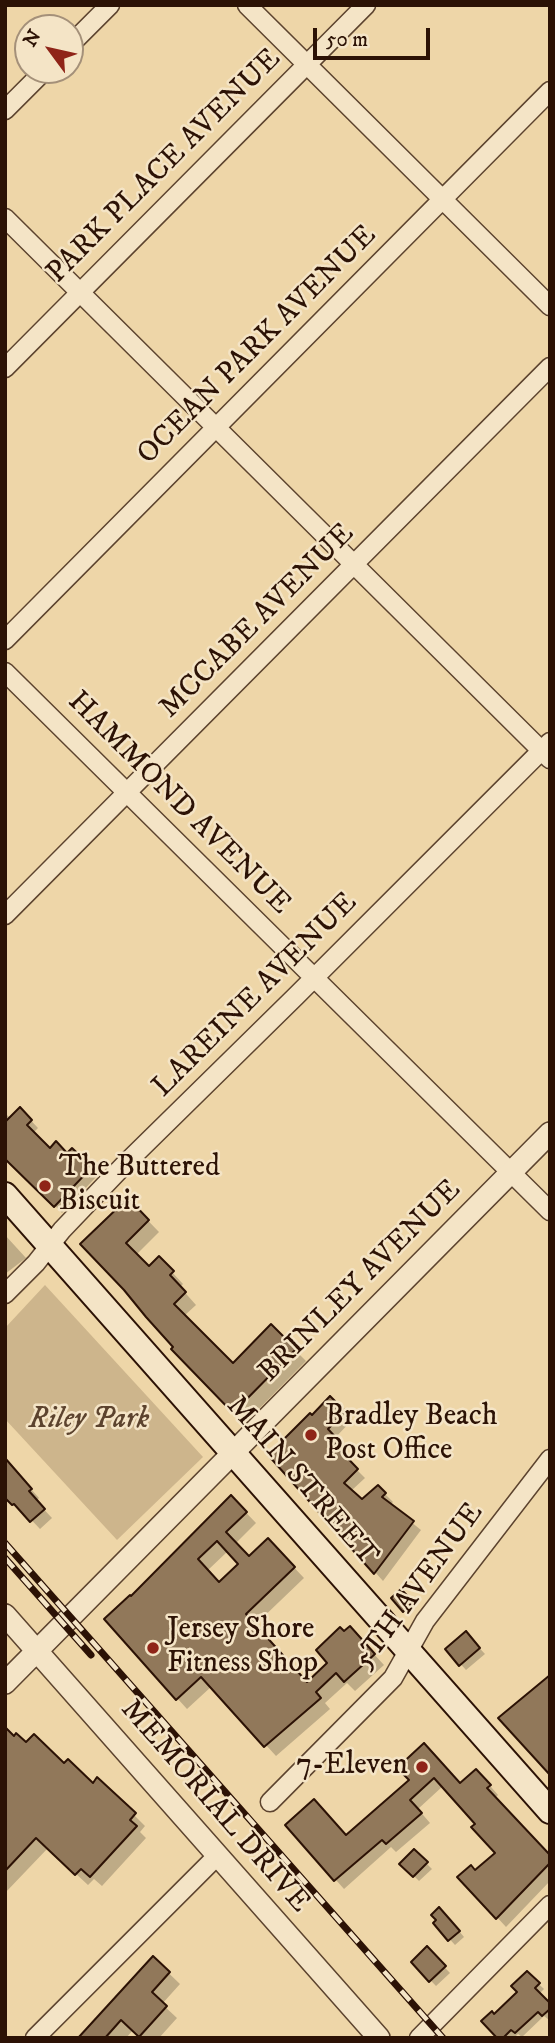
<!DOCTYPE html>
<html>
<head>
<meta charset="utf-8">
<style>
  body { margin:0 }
  #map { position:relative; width:555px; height:2043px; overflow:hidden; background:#eed6a8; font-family:"IM FELL DW Pica",serif }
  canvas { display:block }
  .frame { position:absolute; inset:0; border:7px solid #2c1205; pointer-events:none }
  .north { position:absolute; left:14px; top:14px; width:70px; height:70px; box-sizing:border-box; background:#f4e4c6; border:2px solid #a49079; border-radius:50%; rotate:303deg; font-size:19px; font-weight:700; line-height:28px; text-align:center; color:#2c1205 }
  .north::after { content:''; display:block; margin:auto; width:24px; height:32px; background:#8f2418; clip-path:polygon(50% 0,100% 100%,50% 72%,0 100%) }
  .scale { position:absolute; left:313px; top:28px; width:117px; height:32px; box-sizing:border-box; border:4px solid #2c1205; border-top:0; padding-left:9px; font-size:21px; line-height:24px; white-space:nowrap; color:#2c1205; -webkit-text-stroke:5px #f4e4c6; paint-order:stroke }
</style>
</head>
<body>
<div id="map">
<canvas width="555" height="2043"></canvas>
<div class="frame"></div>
<div class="north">N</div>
<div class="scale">50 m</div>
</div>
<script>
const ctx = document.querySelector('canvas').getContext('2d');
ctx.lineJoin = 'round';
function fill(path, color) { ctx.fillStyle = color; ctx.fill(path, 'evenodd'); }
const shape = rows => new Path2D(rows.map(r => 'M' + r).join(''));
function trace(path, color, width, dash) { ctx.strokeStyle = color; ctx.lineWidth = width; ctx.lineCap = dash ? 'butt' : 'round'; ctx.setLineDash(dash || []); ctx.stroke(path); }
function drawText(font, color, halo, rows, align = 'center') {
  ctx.font = font + ' "IM FELL DW Pica",serif'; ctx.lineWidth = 5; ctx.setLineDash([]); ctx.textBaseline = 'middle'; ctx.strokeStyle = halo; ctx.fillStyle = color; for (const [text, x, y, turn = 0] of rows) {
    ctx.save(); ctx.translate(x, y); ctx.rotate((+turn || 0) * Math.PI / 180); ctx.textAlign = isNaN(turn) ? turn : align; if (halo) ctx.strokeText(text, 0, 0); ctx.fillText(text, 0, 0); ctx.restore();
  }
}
fill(shape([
  [45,1285,203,1457,117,1540,5,1419,5,1328]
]), '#cdb58c');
fill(shape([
  [20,1109,38,1128,33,1133,50,1150,68,1155,72,1151,97,1176,62,1213,5,1155,5,1113,11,1119],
  [128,1200,159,1232,136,1255,149,1268,159,1258,183,1284,180,1287,196,1305,184,1316,233,1365,271,1326,306,1361,245,1423,210,1388,125,1289,82,1244],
  [5,1235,26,1258,5,1274],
  [330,1399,352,1420,335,1438,346,1450,341,1454,365,1478,351,1491,362,1501,378,1487,393,1502,390,1505,421,1530,383,1581,271,1455],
  [15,1471,39,1498,36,1501,52,1518,40,1529,23,1511,21,1513,13,1504],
  [231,1497,256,1523,235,1544,249,1558,268,1540,304,1578,255,1625,307,1684,360,1639,384,1665,355,1691,347,1683,325,1703,330,1709,276,1756,212,1686,187,1709,177,1698,131,1598],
  [228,1551,241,1564,219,1584,207,1571],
  [401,1591,414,1606,406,1613,393,1598],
  [471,1639,485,1654,466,1670,447,1649],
  [5,1730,26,1745,64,1766,134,1815,145,1826,140,1832,146,1838,102,1886,94,1879,88,1885,48,1848,5,1893],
  [400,1768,461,1785,485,1780,498,1795,495,1798,550,1857,550,1881,506,1927,460,1877,476,1872,497,1853,477,1824,443,1786,418,1809,430,1823,396,1852,391,1847,344,1889,287,1825,346,1837,411,1780],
  [414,1851,432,1869,419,1881,402,1864],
  [445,1914,464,1937,455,1945,435,1923],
  [427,1949,450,1973,436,1986,413,1962],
  [154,1959,180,1984,162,2004,177,2018,159,2038,141,2038,133,2030,126,2038,80,2038],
  [527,1973,544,1989,539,1994,550,2005,550,2019,549,2020,544,2016,522,2037,518,2034,514,2038,499,2038,494,2016,519,1992]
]), '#0003');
const building = shape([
  [20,1107,32,1120,27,1125,50,1148,56,1141,67,1153,72,1148,92,1167,54,1207,5,1159,5,1122,20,1107],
  [128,1198,149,1220,126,1243,149,1266,159,1256,174,1271,170,1275,186,1292,174,1304,233,1363,271,1324,296,1349,233,1413,171,1349,173,1347,146,1317,124,1290,80,1244,128,1198],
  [330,1396,345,1411,328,1429,339,1441,335,1445,358,1469,344,1483,362,1499,378,1485,386,1493,382,1497,414,1521,374,1574,268,1455,310,1413,312,1415,330,1396],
  [5,1458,32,1489,29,1491,45,1509,30,1522,14,1504,12,1505,5,1498,5,1458],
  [231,1495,247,1512,226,1532,249,1556,268,1538,295,1567,246,1614,307,1682,327,1663,316,1650,340,1627,344,1631,350,1626,375,1654,344,1682,336,1673,316,1692,321,1698,264,1747,201,1677,176,1700,104,1619,130,1595,131,1596,231,1495],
  [217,1541,238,1564,219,1582,198,1559,217,1541],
  [401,1589,413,1602,403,1612,391,1598,401,1589],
  [466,1631,480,1648,459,1666,445,1649,466,1631],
  [550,1675,550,1775,498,1718,550,1675],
  [5,1727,14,1736,16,1733,26,1742,34,1734,64,1763,68,1759,93,1783,97,1777,136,1813,130,1820,137,1826,90,1877,81,1869,75,1875,36,1838,5,1871,5,1727],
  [424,1743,460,1783,476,1769,491,1785,487,1788,550,1855,550,1863,496,1919,457,1877,471,1865,475,1870,495,1853,471,1827,475,1824,434,1778,410,1800,422,1813,386,1844,382,1840,334,1881,285,1825,314,1799,346,1835,409,1780,397,1768,424,1743],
  [414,1849,428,1862,413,1877,399,1864,414,1849],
  [439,1907,460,1931,448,1941,433,1923,436,1920,431,1915,439,1907],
  [427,1946,446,1966,429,1982,411,1962,427,1946],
  [153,1956,170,1972,152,1992,167,2006,139,2037,121,2020,105,2038,78,2038,153,1956],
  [527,1971,540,1983,535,1988,550,2003,550,2009,542,2016,538,2012,515,2033,511,2030,503,2038,497,2038,481,2021,492,2011,494,2014,517,1992,511,1986,527,1971]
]);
fill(building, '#91785a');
trace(building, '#2c1205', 2);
const minor = shape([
  [247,5,550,306],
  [70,45,110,5],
  [5,110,45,70],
  [5,218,550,759],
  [5,368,366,5],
  [5,640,550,91],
  [5,672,550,1211],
  [5,915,550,367],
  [5,1294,36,1263,62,1230,125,1164,296,996,550,742],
  [270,1802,393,1678,425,1621,550,1459],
  [35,2038,217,1856],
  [419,2038,550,1905]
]);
const tertiary = shape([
  [5,1615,379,2038],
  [5,1683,550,1133]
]);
const secondary = shape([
  [5,1195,550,1811]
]);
trace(minor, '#5c432e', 21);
trace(tertiary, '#5c432e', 24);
trace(secondary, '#2c1205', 28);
trace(minor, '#f4e4c6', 18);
trace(tertiary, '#f4e4c6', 21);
trace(secondary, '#f4e4c6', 24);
const rail = shape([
  [5,1543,443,2038],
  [5,1558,91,1655]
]);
trace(rail, '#2c1205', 7);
trace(rail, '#f4e4c6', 4.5, [13]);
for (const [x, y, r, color] of [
  [45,1186,7,"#8f2418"],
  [311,1435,7,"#8f2418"],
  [153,1648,7,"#8f2418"],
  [422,1767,7,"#8f2418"]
]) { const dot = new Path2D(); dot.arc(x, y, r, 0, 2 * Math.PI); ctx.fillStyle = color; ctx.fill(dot); trace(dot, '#f4e4c6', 2.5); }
drawText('30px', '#2c1205', '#f4e4c6', [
  ["PARK PLACE AVENUE",165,167,-45],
  ["OCEAN PARK AVENUE",258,346,-45],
  ["MCCABE AVENUE",258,622,-45],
  ["HAMMOND AVENUE",178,804,45],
  ["LAREINE AVENUE",256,996,-45],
  ["BRINLEY AVENUE",361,1282,-45],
  ["MAIN STREET",301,1482,49],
  ["5TH AVENUE",420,1587,-54],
  ["MEMORIAL DRIVE",214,1807,49]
]);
drawText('30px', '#2c1205', '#f4e4c6', [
  ["The Buttered",59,1169],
  ["Biscuit",59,1203],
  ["Bradley Beach",325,1418],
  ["Post Office",325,1452],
  ["Jersey Shore",167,1631],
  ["Fitness Shop",167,1665],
  ["7-Eleven",408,1767,"right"]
], 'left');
drawText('italic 30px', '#5c432e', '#f4e4c6', [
  ["Riley Park",89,1421]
]);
</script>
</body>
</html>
